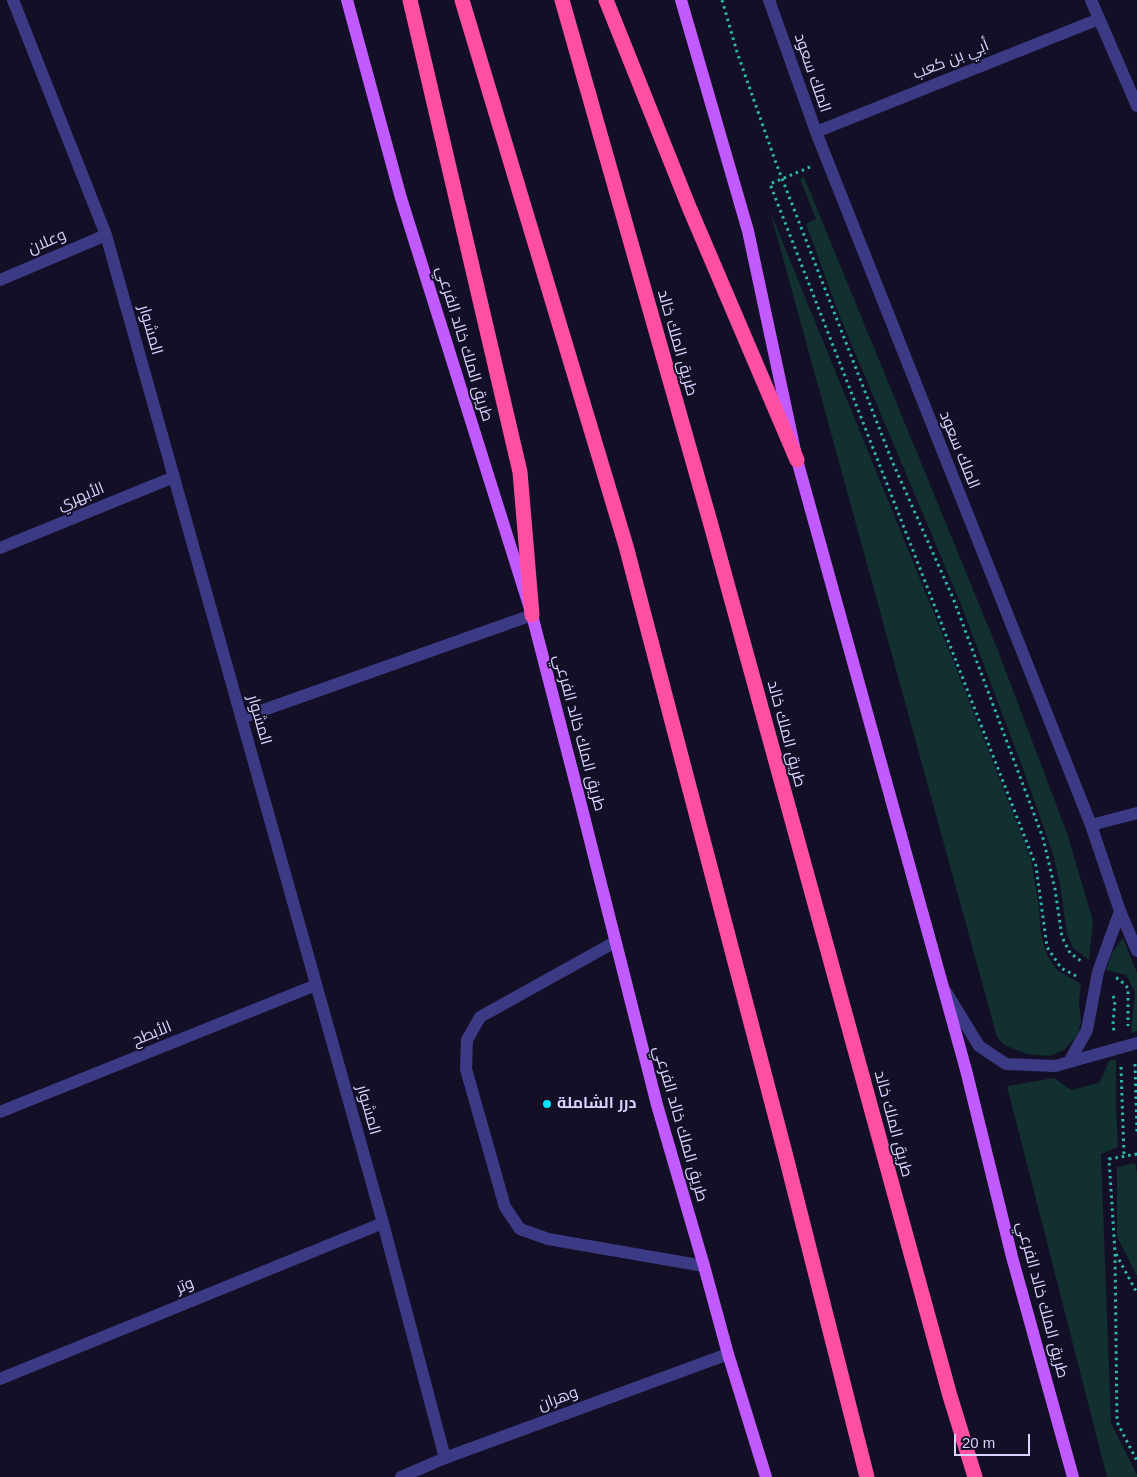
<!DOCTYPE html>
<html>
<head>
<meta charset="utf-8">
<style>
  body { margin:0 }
  #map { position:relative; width:1137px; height:1477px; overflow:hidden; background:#130f26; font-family:Helvetica,sans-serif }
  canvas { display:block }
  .scale { position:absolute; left:954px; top:1434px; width:76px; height:22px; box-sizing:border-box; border:2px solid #d9d4ff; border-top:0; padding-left:6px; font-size:15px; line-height:18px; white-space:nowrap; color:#d9d4ff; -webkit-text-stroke:4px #130f26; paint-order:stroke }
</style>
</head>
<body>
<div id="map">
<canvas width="1137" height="1477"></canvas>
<div class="scale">20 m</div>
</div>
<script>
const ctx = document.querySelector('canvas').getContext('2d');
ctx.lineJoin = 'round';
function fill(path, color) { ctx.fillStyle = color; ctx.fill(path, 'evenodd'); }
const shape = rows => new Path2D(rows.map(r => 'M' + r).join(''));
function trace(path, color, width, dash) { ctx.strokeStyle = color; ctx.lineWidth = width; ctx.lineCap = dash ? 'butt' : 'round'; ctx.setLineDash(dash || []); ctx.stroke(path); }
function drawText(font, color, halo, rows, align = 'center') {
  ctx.font = font + ' Helvetica,Cairo,sans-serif'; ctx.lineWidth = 4; ctx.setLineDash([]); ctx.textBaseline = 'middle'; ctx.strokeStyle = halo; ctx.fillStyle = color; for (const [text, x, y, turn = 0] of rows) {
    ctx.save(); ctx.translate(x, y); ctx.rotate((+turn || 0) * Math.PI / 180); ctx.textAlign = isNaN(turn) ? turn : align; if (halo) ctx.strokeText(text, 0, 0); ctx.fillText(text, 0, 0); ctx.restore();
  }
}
fill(shape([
  [804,177,997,648,1068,836,1093,921,1089,960,1073,948,1067,934,1060,884,1053,854,1022,766,960,602,840,317,806,224,816,219,800,179],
  [770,211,949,650,1031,859,1039,907,1041,934,1047,955,1057,970,1081,984,1079,1002,1081,1022,1077,1036,1064,1050,1049,1056,1027,1054,1014,1049,1004,1045,997,1037],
  [1123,938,1137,973,1137,1031,1131,1033,1135,992,1126,975,1106,970,1113,951],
  [1116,1059,1116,1105,1118,1147,1101,1154,1111,1423,1137,1475,1137,1477,1107,1477,1007,1086,1054,1078,1071,1090,1099,1083,1109,1061],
  [1135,1163,1137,1173,1137,1276,1117,1237,1117,1167]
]), '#12302f');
trace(shape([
  [722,0,737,52,776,163,892,461,953,598,1043,838,1055,889,1062,937,1070,953,1081,961],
  [810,167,770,184,1036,866,1047,947,1061,968,1078,977],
  [1116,978,1119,979,1128,988,1128,1026],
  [1113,996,1115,1000,1113,1024,1114,1031],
  [1135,1064,1137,1133],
  [1121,1067,1124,1156],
  [1137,1154,1109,1159,1115,1252,1117,1422,1137,1461],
  [1116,1254,1137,1293]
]), '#2fb8b0', 3, [2.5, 4]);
trace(shape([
  [13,0,106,235,383,1223,445,1458],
  [769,0,816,132,1091,825,1120,911,1137,951],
  [1091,0,1137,106],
  [816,132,1099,19],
  [0,280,106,235],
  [0,548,174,477],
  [241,718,532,615],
  [1091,825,1137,813],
  [615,942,480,1017,467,1040,466,1069,505,1207,520,1229,548,1239,704,1266],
  [946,992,979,1046,1006,1064,1055,1066,1137,1043],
  [1069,1062,1087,1030,1098,972,1120,911],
  [0,1112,316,985],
  [0,1379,383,1223],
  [401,1477,445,1458,728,1354]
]), '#3d3a85', 12);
trace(shape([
  [347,0,401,198,532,615,578,793,657,1105,704,1266,728,1354,766,1477],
  [681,0,748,231,797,460,966,1070,1012,1257,1073,1477]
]), '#c25bff', 12);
trace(shape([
  [410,0,520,472,532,615],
  [462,0,626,546,784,1149,867,1477],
  [562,0,711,525,950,1396,975,1477],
  [606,0,689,207,797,460]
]), '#ff4fa3', 15);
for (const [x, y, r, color] of [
  [547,1104,5,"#00e5ff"]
]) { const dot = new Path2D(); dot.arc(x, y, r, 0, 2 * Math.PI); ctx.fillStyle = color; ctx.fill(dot); trace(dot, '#130f26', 2); }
drawText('16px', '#d9d4ff', '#130f26', [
  ["أبي بن كعب",951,60,-22],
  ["الملك سعود",812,73,71],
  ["وعلان",47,242,-23],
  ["المشوار",150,330,74],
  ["طريق الملك خالد",677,343,74],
  ["طريق الملك خالد الفرعي",464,344,73],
  ["الملك سعود",959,450,68],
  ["الأبهري",81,497,-22],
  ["المشوار",259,720,74],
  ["طريق الملك خالد الفرعي",579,733,75],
  ["طريق الملك خالد",786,734,75],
  ["الأبطح",152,1034,-22],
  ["المشوار",368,1110,74],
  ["طريق الملك خالد الفرعي",680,1124,74],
  ["طريق الملك خالد",893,1124,75],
  ["وتر",185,1286,-22],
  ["طريق الملك خالد الفرعي",1042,1300,75],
  ["وهران",558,1399,-20]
]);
drawText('bold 16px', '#d9d4ff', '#130f26', [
  ["درر الشاملة",557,1104]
], 'left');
</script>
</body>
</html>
